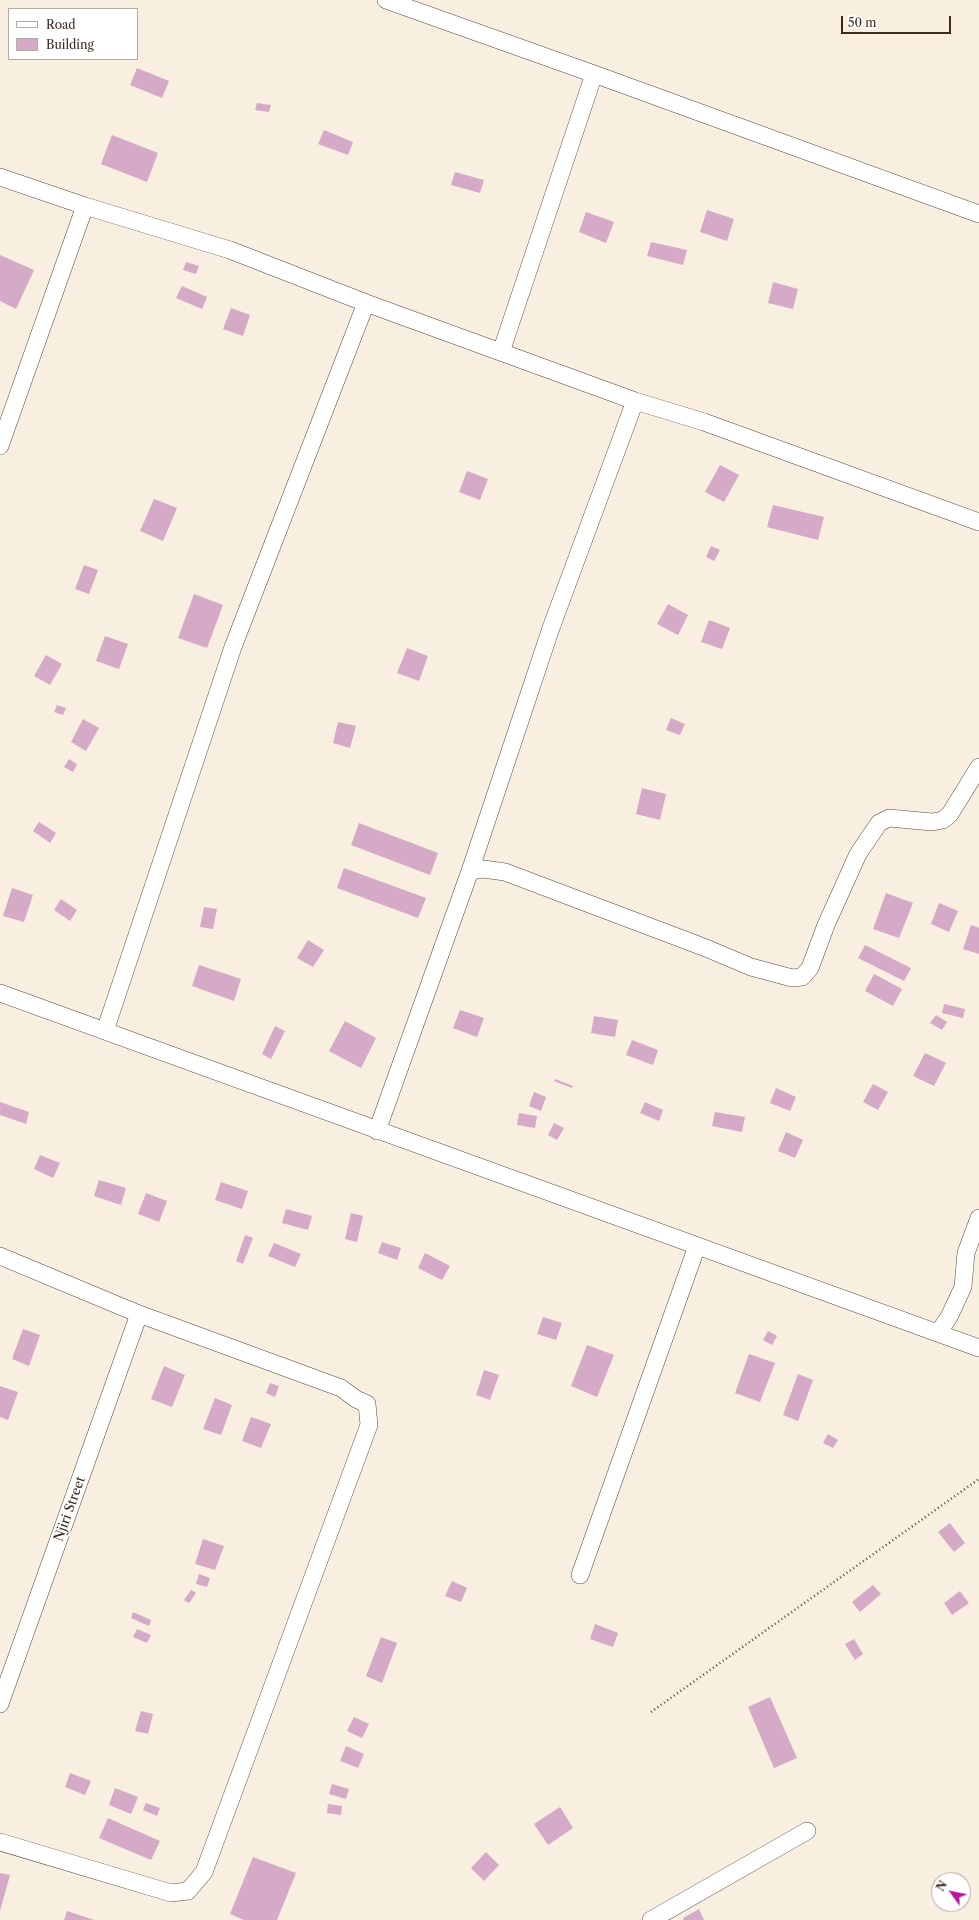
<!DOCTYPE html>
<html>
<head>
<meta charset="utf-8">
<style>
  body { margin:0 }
  #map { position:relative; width:979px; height:1920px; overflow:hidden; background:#f8efe0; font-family:"Libre Caslon Text",serif }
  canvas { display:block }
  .legend { position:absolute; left:8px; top:8px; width:130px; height:52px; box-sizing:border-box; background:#fff; border:1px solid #b1aaa5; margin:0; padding:5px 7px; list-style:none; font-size:12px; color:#3b2a1e }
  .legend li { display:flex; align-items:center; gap:8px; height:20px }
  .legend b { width:20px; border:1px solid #b1aaa5 }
  .north { position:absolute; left:931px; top:1872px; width:40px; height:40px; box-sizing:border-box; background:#fff; border:1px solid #b1aaa5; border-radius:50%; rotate:303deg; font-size:11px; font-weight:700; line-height:16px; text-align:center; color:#3b2a1e }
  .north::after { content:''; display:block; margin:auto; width:14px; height:18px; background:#b5179e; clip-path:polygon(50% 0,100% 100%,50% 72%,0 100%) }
  .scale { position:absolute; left:841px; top:16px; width:110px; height:18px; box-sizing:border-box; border:2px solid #3b2a1e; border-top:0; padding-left:5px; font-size:12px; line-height:14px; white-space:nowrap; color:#3b2a1e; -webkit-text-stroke:3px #fff; paint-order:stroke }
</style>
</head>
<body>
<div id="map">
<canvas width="979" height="1920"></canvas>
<ul class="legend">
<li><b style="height:5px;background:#fff"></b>Road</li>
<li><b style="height:11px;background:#d4aac6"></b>Building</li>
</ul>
<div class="north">N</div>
<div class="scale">50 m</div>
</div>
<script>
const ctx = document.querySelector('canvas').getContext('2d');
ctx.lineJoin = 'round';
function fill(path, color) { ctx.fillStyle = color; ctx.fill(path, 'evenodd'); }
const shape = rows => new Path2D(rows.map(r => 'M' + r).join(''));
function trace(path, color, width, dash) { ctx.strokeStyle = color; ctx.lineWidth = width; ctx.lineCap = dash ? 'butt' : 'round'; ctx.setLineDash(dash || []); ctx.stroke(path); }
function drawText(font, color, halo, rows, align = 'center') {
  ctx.font = font + ' "Libre Caslon Text",serif'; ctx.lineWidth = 4; ctx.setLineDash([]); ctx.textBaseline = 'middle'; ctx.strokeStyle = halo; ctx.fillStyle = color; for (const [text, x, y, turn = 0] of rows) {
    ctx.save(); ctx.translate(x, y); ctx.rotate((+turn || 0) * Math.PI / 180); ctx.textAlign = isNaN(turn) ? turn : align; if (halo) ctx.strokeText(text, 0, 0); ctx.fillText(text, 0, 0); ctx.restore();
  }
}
fill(shape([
  [137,68,169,81,162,98,130,85],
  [257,103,271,105,269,112,255,110],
  [324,130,353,142,348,155,318,144],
  [112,135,158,153,147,182,101,164],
  [455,172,484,180,480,193,451,185],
  [707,210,734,219,727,241,700,232],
  [586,212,614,222,606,243,579,232],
  [651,242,687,250,683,265,647,256],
  [0,255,34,270,16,309,0,301],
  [186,262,199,266,196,274,183,270],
  [773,282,798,289,793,309,768,303],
  [182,286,207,297,202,309,176,298],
  [231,308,250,315,243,336,223,329],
  [720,465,739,475,724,502,705,492],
  [467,471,488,479,480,500,459,492],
  [154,499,177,508,163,541,140,531],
  [773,505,824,517,818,540,767,527],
  [711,546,720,550,714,561,706,557],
  [84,565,98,570,89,594,75,589],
  [194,594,223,605,207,648,178,638],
  [668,604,688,615,678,635,657,624],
  [709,620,730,628,722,649,701,642],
  [105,636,128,644,119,669,96,661],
  [407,648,428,656,419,681,397,673],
  [46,655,62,664,50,685,34,676],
  [57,705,66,708,63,715,54,712],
  [671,718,685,724,680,735,666,730],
  [83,719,99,728,86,751,71,742],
  [338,722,356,726,350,748,333,743],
  [69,759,77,764,73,772,64,767],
  [642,788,666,794,660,820,636,814],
  [39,822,56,833,50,843,33,831],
  [359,823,438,853,430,875,351,845],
  [344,868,426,898,418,918,337,888],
  [12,888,33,895,24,922,3,916],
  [886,893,913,903,899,938,873,929],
  [61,899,77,910,70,921,54,910],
  [939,903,958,911,949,932,931,924],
  [204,907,217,909,213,929,200,927],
  [971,925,979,928,979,954,963,949],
  [308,940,324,950,313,967,297,958],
  [865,945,911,968,904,981,858,958],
  [199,965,241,979,234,1001,192,986],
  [874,974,902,989,893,1006,865,991],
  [944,1004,965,1009,963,1018,942,1013],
  [460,1010,484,1018,477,1037,453,1028],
  [936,1015,947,1022,942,1030,930,1023],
  [594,1016,618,1020,615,1037,591,1033],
  [345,1021,376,1038,361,1068,329,1051],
  [275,1026,285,1031,271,1059,262,1054],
  [632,1040,658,1050,653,1065,626,1055],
  [925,1053,946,1063,934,1086,913,1076],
  [555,1079,573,1086,572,1088,554,1081],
  [873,1084,888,1092,878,1110,863,1102],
  [776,1088,796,1097,790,1111,770,1103],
  [534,1092,546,1097,541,1111,529,1106],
  [0,1102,29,1112,26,1124,0,1115],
  [645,1102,663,1110,659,1121,640,1113],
  [715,1112,745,1117,742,1132,712,1126],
  [519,1113,537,1116,535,1128,517,1125],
  [554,1123,564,1128,557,1140,548,1135],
  [786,1132,803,1140,795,1158,778,1151],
  [40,1155,60,1163,53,1178,34,1169],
  [99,1180,126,1188,121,1205,94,1196],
  [221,1182,248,1191,242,1209,215,1200],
  [146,1193,167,1201,159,1222,138,1214],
  [286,1209,312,1216,308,1230,282,1223],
  [351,1213,363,1216,357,1242,345,1239],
  [245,1235,253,1238,243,1264,236,1261],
  [382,1242,401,1248,397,1260,378,1253],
  [274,1243,301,1254,295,1267,268,1256],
  [425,1253,450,1266,442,1280,418,1268],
  [543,1317,562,1323,556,1340,537,1334],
  [23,1329,40,1335,29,1366,12,1359],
  [768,1331,777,1336,772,1345,763,1340],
  [587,1345,614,1355,597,1397,571,1386],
  [749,1354,775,1363,760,1402,735,1393],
  [164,1366,185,1375,172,1407,151,1399],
  [484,1370,499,1375,490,1400,476,1395],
  [798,1374,813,1380,798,1421,783,1415],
  [270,1383,279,1386,275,1397,266,1393],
  [0,1386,18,1392,8,1420,0,1417],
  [215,1398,232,1405,221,1435,203,1429],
  [251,1417,271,1424,261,1448,242,1441],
  [828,1434,838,1440,833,1448,823,1443],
  [950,1523,965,1543,954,1552,938,1532],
  [203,1539,224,1546,215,1570,195,1564],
  [199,1574,210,1578,207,1587,196,1584],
  [452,1581,467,1588,461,1602,445,1596],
  [873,1585,881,1594,860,1612,852,1602],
  [191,1590,196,1593,189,1603,184,1600],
  [960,1591,969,1603,952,1615,944,1603],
  [133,1612,151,1620,149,1626,131,1618],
  [595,1624,618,1633,613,1647,590,1639],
  [137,1629,151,1635,147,1643,133,1637],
  [381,1637,397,1643,382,1683,366,1676],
  [854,1639,863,1654,855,1660,845,1644],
  [770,1697,797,1758,774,1768,748,1707],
  [141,1711,153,1714,148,1734,135,1731],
  [354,1717,369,1724,362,1738,347,1731],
  [346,1746,364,1754,358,1768,340,1761],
  [70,1773,91,1781,85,1795,65,1787],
  [332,1784,349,1789,346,1799,329,1794],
  [115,1788,138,1797,131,1814,109,1805],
  [146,1803,160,1808,157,1816,143,1810],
  [328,1804,342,1806,341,1815,327,1813],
  [560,1807,573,1828,548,1845,534,1824],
  [108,1818,160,1841,151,1860,99,1838],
  [486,1852,499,1865,484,1881,471,1868],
  [253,1857,296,1873,277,1920,244,1920,230,1914],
  [0,1873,10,1875,0,1911],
  [699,1909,704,1920,684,1920,683,1918],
  [67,1911,94,1920,64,1920]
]), '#d4aac6');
const street = shape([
  [386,0,594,74,979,214],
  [0,177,85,206,230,250,366,303,635,401,704,422,979,522],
  [501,352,594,74],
  [0,446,85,206],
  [470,871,483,869,505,872,706,948,751,967,792,978,802,977,810,968,826,925,858,854,879,823,889,818,932,822,943,820,950,814,979,767],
  [0,993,979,1348],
  [105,1031,233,647,366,303],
  [377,1131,470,871,551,628,635,401],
  [0,1256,139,1314,341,1388,356,1399,367,1404,369,1425,204,1872,188,1891,171,1893,0,1842],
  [938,1333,949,1317,963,1287,966,1253,979,1218],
  [580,1575,697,1246],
  [0,1704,139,1314],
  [651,1920,807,1831]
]);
trace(street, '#57483b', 18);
trace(shape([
  [651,1712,979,1479]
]), '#57483b', 2.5, [1, 3]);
trace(street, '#fff', 17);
drawText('13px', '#3b2a1e', '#fff', [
  ["Njiri Street",70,1509,-70]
]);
</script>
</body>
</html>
